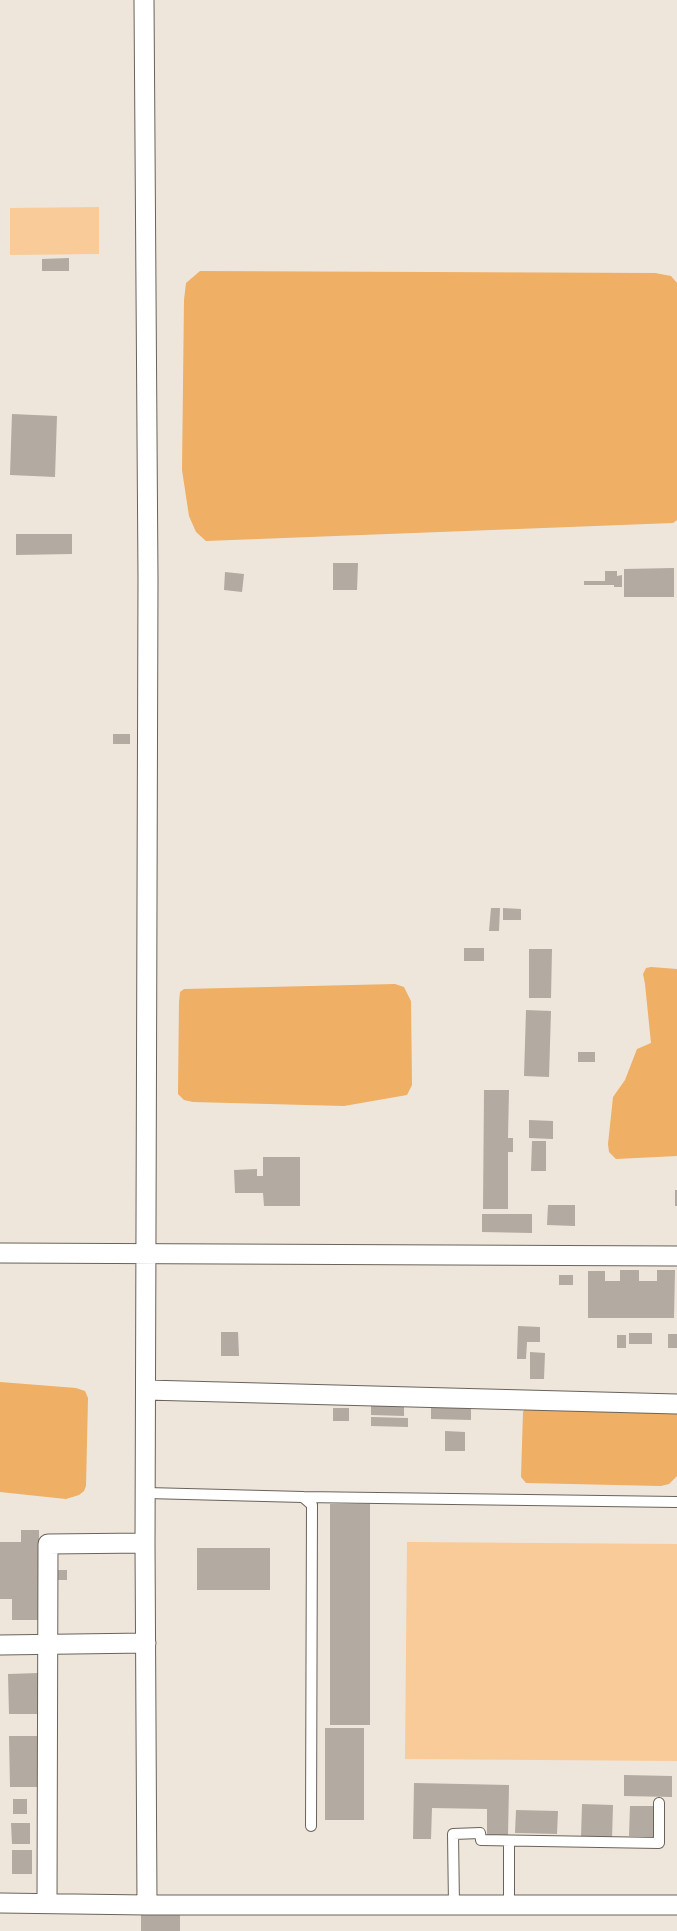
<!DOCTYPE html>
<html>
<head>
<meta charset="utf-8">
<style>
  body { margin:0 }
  canvas { display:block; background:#eee5db }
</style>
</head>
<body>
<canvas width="677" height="1931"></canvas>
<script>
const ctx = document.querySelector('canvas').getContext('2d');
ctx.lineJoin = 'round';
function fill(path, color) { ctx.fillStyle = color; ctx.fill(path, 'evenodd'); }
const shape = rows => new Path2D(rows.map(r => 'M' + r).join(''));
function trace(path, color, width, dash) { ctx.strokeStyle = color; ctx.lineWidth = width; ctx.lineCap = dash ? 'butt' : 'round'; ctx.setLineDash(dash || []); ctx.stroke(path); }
fill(shape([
  [99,207,99,254,10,255,10,208],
  [407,1542,677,1544,677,1761,405,1759]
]), '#f9cb99');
fill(shape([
  [200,271,655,273,671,276,677,283,677,520,673,523,206,541,196,532,189,516,182,470,184,300,186,283],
  [651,967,677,969,677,1156,616,1159,609,1152,608,1144,613,1097,625,1080,637,1049,651,1043,645,984,643,974,646,968],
  [395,984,404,987,411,1001,412,1085,407,1095,344,1106,193,1102,184,1100,178,1094,179,1002,180,992,184,989],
  [0,1382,76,1388,85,1391,88,1398,86,1486,84,1491,79,1495,66,1499,0,1492],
  [525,1409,677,1411,677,1476,669,1484,661,1486,526,1483,521,1477,523,1412]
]), '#efaf64');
fill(shape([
  [69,258,69,271,42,271,42,259],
  [12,414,57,416,55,477,10,475],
  [16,534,72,534,72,554,16,555],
  [333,563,358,563,357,590,333,590],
  [674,568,674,597,624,597,624,569],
  [605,571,617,571,617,576,622,575,622,587,614,587,614,585,584,585,584,581,605,581],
  [225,572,244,574,242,592,224,590],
  [113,734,130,734,130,744,113,744],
  [491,908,500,908,499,931,489,931],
  [503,908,521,909,521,920,503,920],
  [464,948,484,948,484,961,464,961],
  [529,949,552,949,551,998,529,998],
  [526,1010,551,1011,549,1077,524,1076],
  [578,1052,595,1052,595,1062,578,1062],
  [484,1090,509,1090,508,1138,513,1138,513,1152,508,1152,508,1209,483,1209],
  [529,1120,553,1121,553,1139,529,1138],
  [532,1141,546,1141,546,1171,531,1171],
  [263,1157,300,1157,300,1206,264,1206,263,1193,235,1193,234,1170,257,1169,257,1176,263,1176],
  [675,1190,677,1190,677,1206,675,1206],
  [548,1205,575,1205,575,1226,547,1225],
  [482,1214,532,1214,532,1233,482,1232],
  [620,1270,639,1270,639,1281,657,1281,657,1270,675,1270,674,1318,588,1318,588,1271,605,1271,605,1281,620,1281],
  [559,1275,573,1275,573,1285,559,1285],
  [518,1326,540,1327,540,1342,527,1342,526,1359,517,1359],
  [221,1332,238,1332,239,1356,221,1356],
  [629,1333,652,1333,652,1344,629,1344],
  [668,1334,677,1334,677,1348,668,1348],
  [617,1335,626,1335,626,1348,617,1348],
  [530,1352,545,1353,544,1379,530,1379],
  [371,1403,404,1403,404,1416,371,1415],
  [431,1403,471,1405,471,1420,431,1419],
  [333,1408,349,1408,349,1421,333,1421],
  [371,1417,408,1418,408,1427,371,1426],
  [445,1431,465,1432,465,1451,445,1451],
  [330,1504,370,1504,370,1725,330,1725],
  [21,1530,39,1530,40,1620,12,1620,12,1599,0,1599,0,1542,21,1542],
  [197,1548,270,1548,270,1590,197,1590],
  [54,1570,67,1570,67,1580,54,1580],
  [39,1673,40,1714,9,1714,8,1674],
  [325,1728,364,1728,364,1820,325,1820],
  [9,1736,37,1736,37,1787,10,1787],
  [624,1775,672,1776,672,1797,624,1796],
  [414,1783,509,1785,508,1836,487,1835,487,1809,432,1808,431,1839,413,1839],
  [13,1799,27,1799,27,1814,13,1814],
  [582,1804,613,1805,612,1839,581,1838],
  [630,1806,655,1806,654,1837,629,1836],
  [516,1810,558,1811,557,1834,515,1833],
  [11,1823,30,1823,30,1844,12,1844],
  [12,1850,32,1850,32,1874,12,1874],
  [141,1915,180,1915,180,1931,141,1931]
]), '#b3aaa1');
const lane = shape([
  [147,1493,303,1497,312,1505,311,1826],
  [303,1497,677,1502],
  [509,1841,509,1905],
  [454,1905,453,1834,480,1833,481,1840,659,1843,659,1803]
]);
const street = shape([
  [144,0,148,578,145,1543,147,1905,677,1905],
  [0,1253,677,1256],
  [146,1390,677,1404],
  [0,1645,146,1643],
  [0,1903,147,1905],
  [47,1903,48,1544,145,1543]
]);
trace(lane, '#6a635a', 12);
trace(street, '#6a635a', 21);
trace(lane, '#fff', 10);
trace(street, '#fff', 19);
</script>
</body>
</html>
